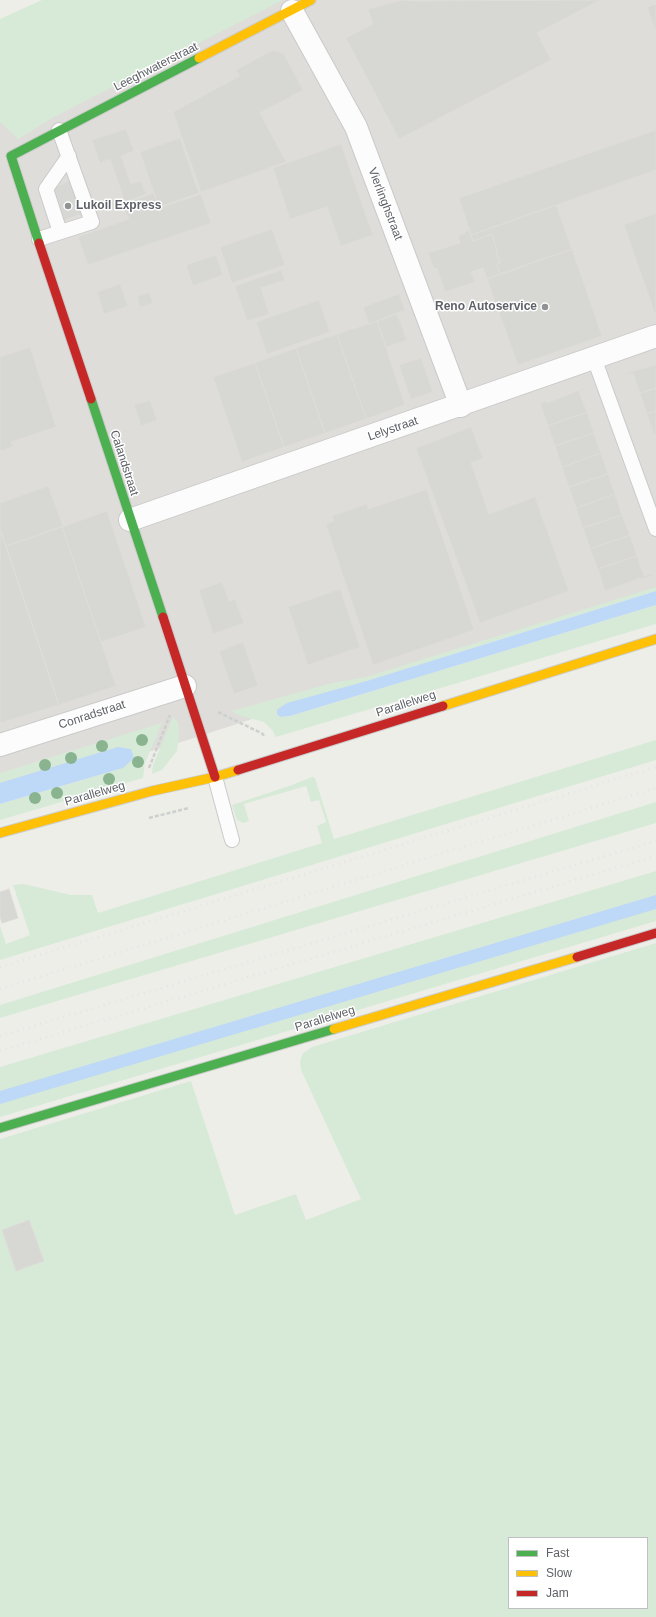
<!DOCTYPE html>
<html>
<head>
<meta charset="utf-8">
<style>
  body { margin:0 }
  #map { position:relative; width:656px; height:1617px; overflow:hidden; background:#eeeee9; font-family:Arial,sans-serif }
  canvas { display:block }
  .legend { position:absolute; left:508px; top:1537px; width:140px; height:72px; box-sizing:border-box; background:#fff; border:1px solid #bfc0c2; margin:0; padding:5px 7px; list-style:none; font-size:12px; color:#5e6167 }
  .legend li { display:flex; align-items:center; gap:8px; height:20px }
  .legend b { width:20px; border:1px solid #bfc0c2 }
</style>
</head>
<body>
<div id="map">
<canvas width="656" height="1617"></canvas>
<ul class="legend">
<li><b style="height:5px;background:#4caf50"></b>Fast</li>
<li><b style="height:5px;background:#ffc107"></b>Slow</li>
<li><b style="height:5px;background:#c62828"></b>Jam</li>
</ul>
</div>
<script>
const ctx = document.querySelector('canvas').getContext('2d');
ctx.lineJoin = 'round';
function fill(path, color) { ctx.fillStyle = color; ctx.fill(path, 'evenodd'); }
const shape = rows => new Path2D(rows.map(r => 'M' + r).join(''));
function trace(path, color, width, dash) { ctx.strokeStyle = color; ctx.lineWidth = width; ctx.lineCap = dash ? 'butt' : 'round'; ctx.setLineDash(dash || []); ctx.stroke(path); }
function drawText(font, color, halo, rows, align = 'center') {
  ctx.font = font + ' Arial,sans-serif'; ctx.lineWidth = 3; ctx.setLineDash([]); ctx.textBaseline = 'middle'; ctx.strokeStyle = halo; ctx.fillStyle = color; for (const [text, x, y, turn = 0] of rows) {
    ctx.save(); ctx.translate(x, y); ctx.rotate((+turn || 0) * Math.PI / 180); ctx.textAlign = isNaN(turn) ? turn : align; if (halo) ctx.strokeText(text, 0, 0); ctx.fillText(text, 0, 0); ctx.restore();
  }
}
fill(shape([
  [208,0,656,0,656,588,169,746,0,793,0,101]
]), '#deddd9');
fill(shape([
  [42,0,283,0,52,118,18,139,0,122,0,19],
  [656,587,656,591,367,681,281,706,277,710,277,714,280,717,290,716,656,605,656,624,276,737,273,731,264,722,238,715,232,711,332,683,366,677],
  [173,717,178,722,179,736,177,751,162,770,152,774,153,765],
  [162,723,145,763,143,778,0,820,0,804,123,768,118,747,0,783,0,773],
  [656,740,656,760,0,960,0,926,6,944,30,935,13,885,24,884,71,895,92,895,98,913,322,843,317,826,326,822,319,800,311,802,306,786,244,804,249,821,243,823,237,820,232,805,289,786,312,777,315,778,334,839],
  [656,802,656,823,0,1018,0,1005],
  [656,871,656,921,0,1117,0,1067],
  [656,943,656,1617,0,1617,0,1139,191,1081,235,1215,296,1194,306,1220,361,1199,301,1070,300,1061,303,1053,312,1047],
  [509,1538,647,1538,647,1608,509,1608]
]), '#d7ead7');
fill(shape([
  [656,591,656,605,290,716,280,717,277,714,277,710,287,703,367,681],
  [118,747,131,749,134,758,123,768,0,804,0,783],
  [656,895,656,909,0,1104,0,1091]
]), '#bed8f7');
const building = shape([
  [403,0,416,1,600,0,537,33,551,60,399,139,346,38,373,24,368,9,403,0],
  [656,4,656,32,647,7,656,4],
  [273,50,284,54,303,90,260,113,286,162,201,192,173,112,240,76,236,70,273,50],
  [126,129,134,151,121,156,131,184,141,181,146,194,125,202,110,159,100,163,92,140,126,129],
  [656,130,656,170,471,235,459,198,656,130],
  [180,138,199,193,159,207,140,152,180,138],
  [341,144,373,235,341,246,327,207,290,219,273,168,341,144],
  [72,180,84,213,60,222,49,189,72,180],
  [154,193,159,208,201,194,211,223,88,265,78,237,129,219,123,204,154,193],
  [556,205,572,249,500,274,497,264,500,263,496,251,497,250,492,234,473,241,471,235,556,205],
  [656,213,656,317,624,225,656,213],
  [272,229,285,265,232,283,220,247,272,229],
  [469,230,473,241,492,234,497,250,496,251,500,263,497,264,500,274,487,279,483,268,471,272,475,282,445,292,437,268,434,269,428,253,460,243,458,237,469,230],
  [572,249,602,336,518,365,487,279,572,249],
  [216,255,223,275,193,286,186,265,216,255],
  [281,270,285,280,261,288,269,314,247,321,235,286,281,270],
  [120,284,128,306,104,314,97,292,120,284],
  [149,292,153,303,140,307,137,297,149,292],
  [399,294,405,310,369,324,363,307,399,294],
  [319,300,330,332,267,354,256,322,319,300],
  [397,314,407,340,386,347,377,321,397,314],
  [377,321,405,405,366,419,337,334,377,321],
  [337,334,366,419,325,433,296,348,337,334],
  [30,347,56,427,11,442,13,447,0,451,0,357,30,347],
  [296,348,325,433,284,447,255,363,296,348],
  [421,358,433,392,411,399,399,365,421,358],
  [255,363,284,447,242,462,213,377,255,363],
  [656,365,656,388,640,393,633,373,626,375,626,373,656,365],
  [585,388,586,389,579,392,587,412,548,426,540,403,547,401,547,403,585,388],
  [656,388,656,411,647,414,640,393,656,388],
  [150,400,157,420,141,426,134,405,150,400],
  [656,411,656,434,654,434,647,414,656,411],
  [587,412,594,433,555,446,548,426,587,412],
  [471,427,483,458,471,463,489,514,535,497,569,591,480,623,416,448,471,427],
  [594,433,601,453,562,467,555,446,594,433],
  [601,453,608,474,569,487,562,467,601,453],
  [608,474,615,494,576,508,569,487,608,474],
  [48,486,63,526,6,546,0,529,0,503,48,486],
  [426,488,474,630,373,665,325,522,326,524,334,521,332,516,367,504,368,509,425,490,426,488],
  [615,494,622,515,583,528,576,508,615,494],
  [107,511,146,627,101,642,62,527,107,511],
  [622,515,630,535,590,549,583,528,622,515],
  [62,527,116,686,59,705,6,546,62,527],
  [0,529,59,705,0,723,0,529],
  [630,535,637,556,598,569,590,549,630,535],
  [637,556,644,576,650,574,651,576,640,579,640,578,605,591,598,569,637,556],
  [222,582,229,601,235,599,244,623,213,634,199,590,222,582],
  [340,589,360,647,308,665,288,607,340,589],
  [243,642,258,686,234,694,219,651,243,642],
  [9,889,18,918,2,923,0,917,0,892,9,889],
  [29,1220,44,1261,16,1271,2,1230,29,1220]
]);
fill(building, '#d7d7d4');
trace(building, '#deddd8', 1);
const lane = shape([
  [60,232,46,189,69,156],
  [39,239,92,222,59,130],
  [594,358,656,529],
  [215,777,232,840]
]);
const street = shape([
  [292,11,356,127,461,406],
  [130,520,656,336],
  [0,745,185,686]
]);
const fast = shape([
  [39,243,11,156,199,58],
  [91,399,163,617],
  [0,1128,334,1029]
]);
const slow = shape([
  [199,58,311,0],
  [443,706,656,639],
  [0,833,152,791,215,777,238,770],
  [334,1029,577,957]
]);
const jam = shape([
  [39,243,91,399],
  [163,617,215,777],
  [238,770,443,706],
  [577,957,656,933]
]);
trace(lane, '#cacaca', 16);
trace(street, '#cacaca', 24);
trace(fast, '#cbcbcb', 11);
trace(slow, '#cbcbcb', 11);
trace(jam, '#cbcbcb', 11);
trace(shape([
  [218,712,263,734,264,737],
  [149,768,170,715],
  [149,818,189,808]
]), '#ccd0ce', 2.5, [4, 2]);
trace(lane, '#fcfcfc', 14);
trace(street, '#fcfcfc', 22);
trace(fast, '#4caf50', 9);
trace(slow, '#ffc107', 9);
trace(jam, '#c62828', 9);
trace(shape([
  [0,967,656,767],
  [0,989,656,788],
  [0,1036,656,841],
  [0,1051,656,856]
]), '#e4e5e4', 3, [1, 5]);
ctx.fillStyle = '#89b48f';
for (const [x, y] of [
  [142,740],
  [102,746],
  [71,758],
  [138,762],
  [45,765],
  [109,779],
  [57,793],
  [35,798]
]) { ctx.beginPath(); ctx.arc(x, y, 6, 0, 2 * Math.PI); ctx.fill(); }
for (const [x, y, r, color] of [
  [68,206,4,"#909294"],
  [545,307,4,"#909294"]
]) { const dot = new Path2D(); dot.arc(x, y, r, 0, 2 * Math.PI); ctx.fillStyle = color; ctx.fill(dot); trace(dot, '#fff', 1.5); }
drawText('12px', '#5e6167', '#fff', [
  ["Leeghwaterstraat",156,67,-27],
  ["Vierlinghstraat",385,204,69],
  ["Lelystraat",393,429,-19],
  ["Calandstraat",124,463,72],
  ["Parallelweg",406,704,-18],
  ["Conradstraat",92,715,-18],
  ["Parallelweg",95,794,-16],
  ["Parallelweg",325,1019,-17]
]);
drawText('bold 12px', '#5e6167', '#fff', [
  ["Lukoil Express",76,206],
  ["Reno Autoservice",537,307,"right"]
], 'left');
</script>
</body>
</html>
